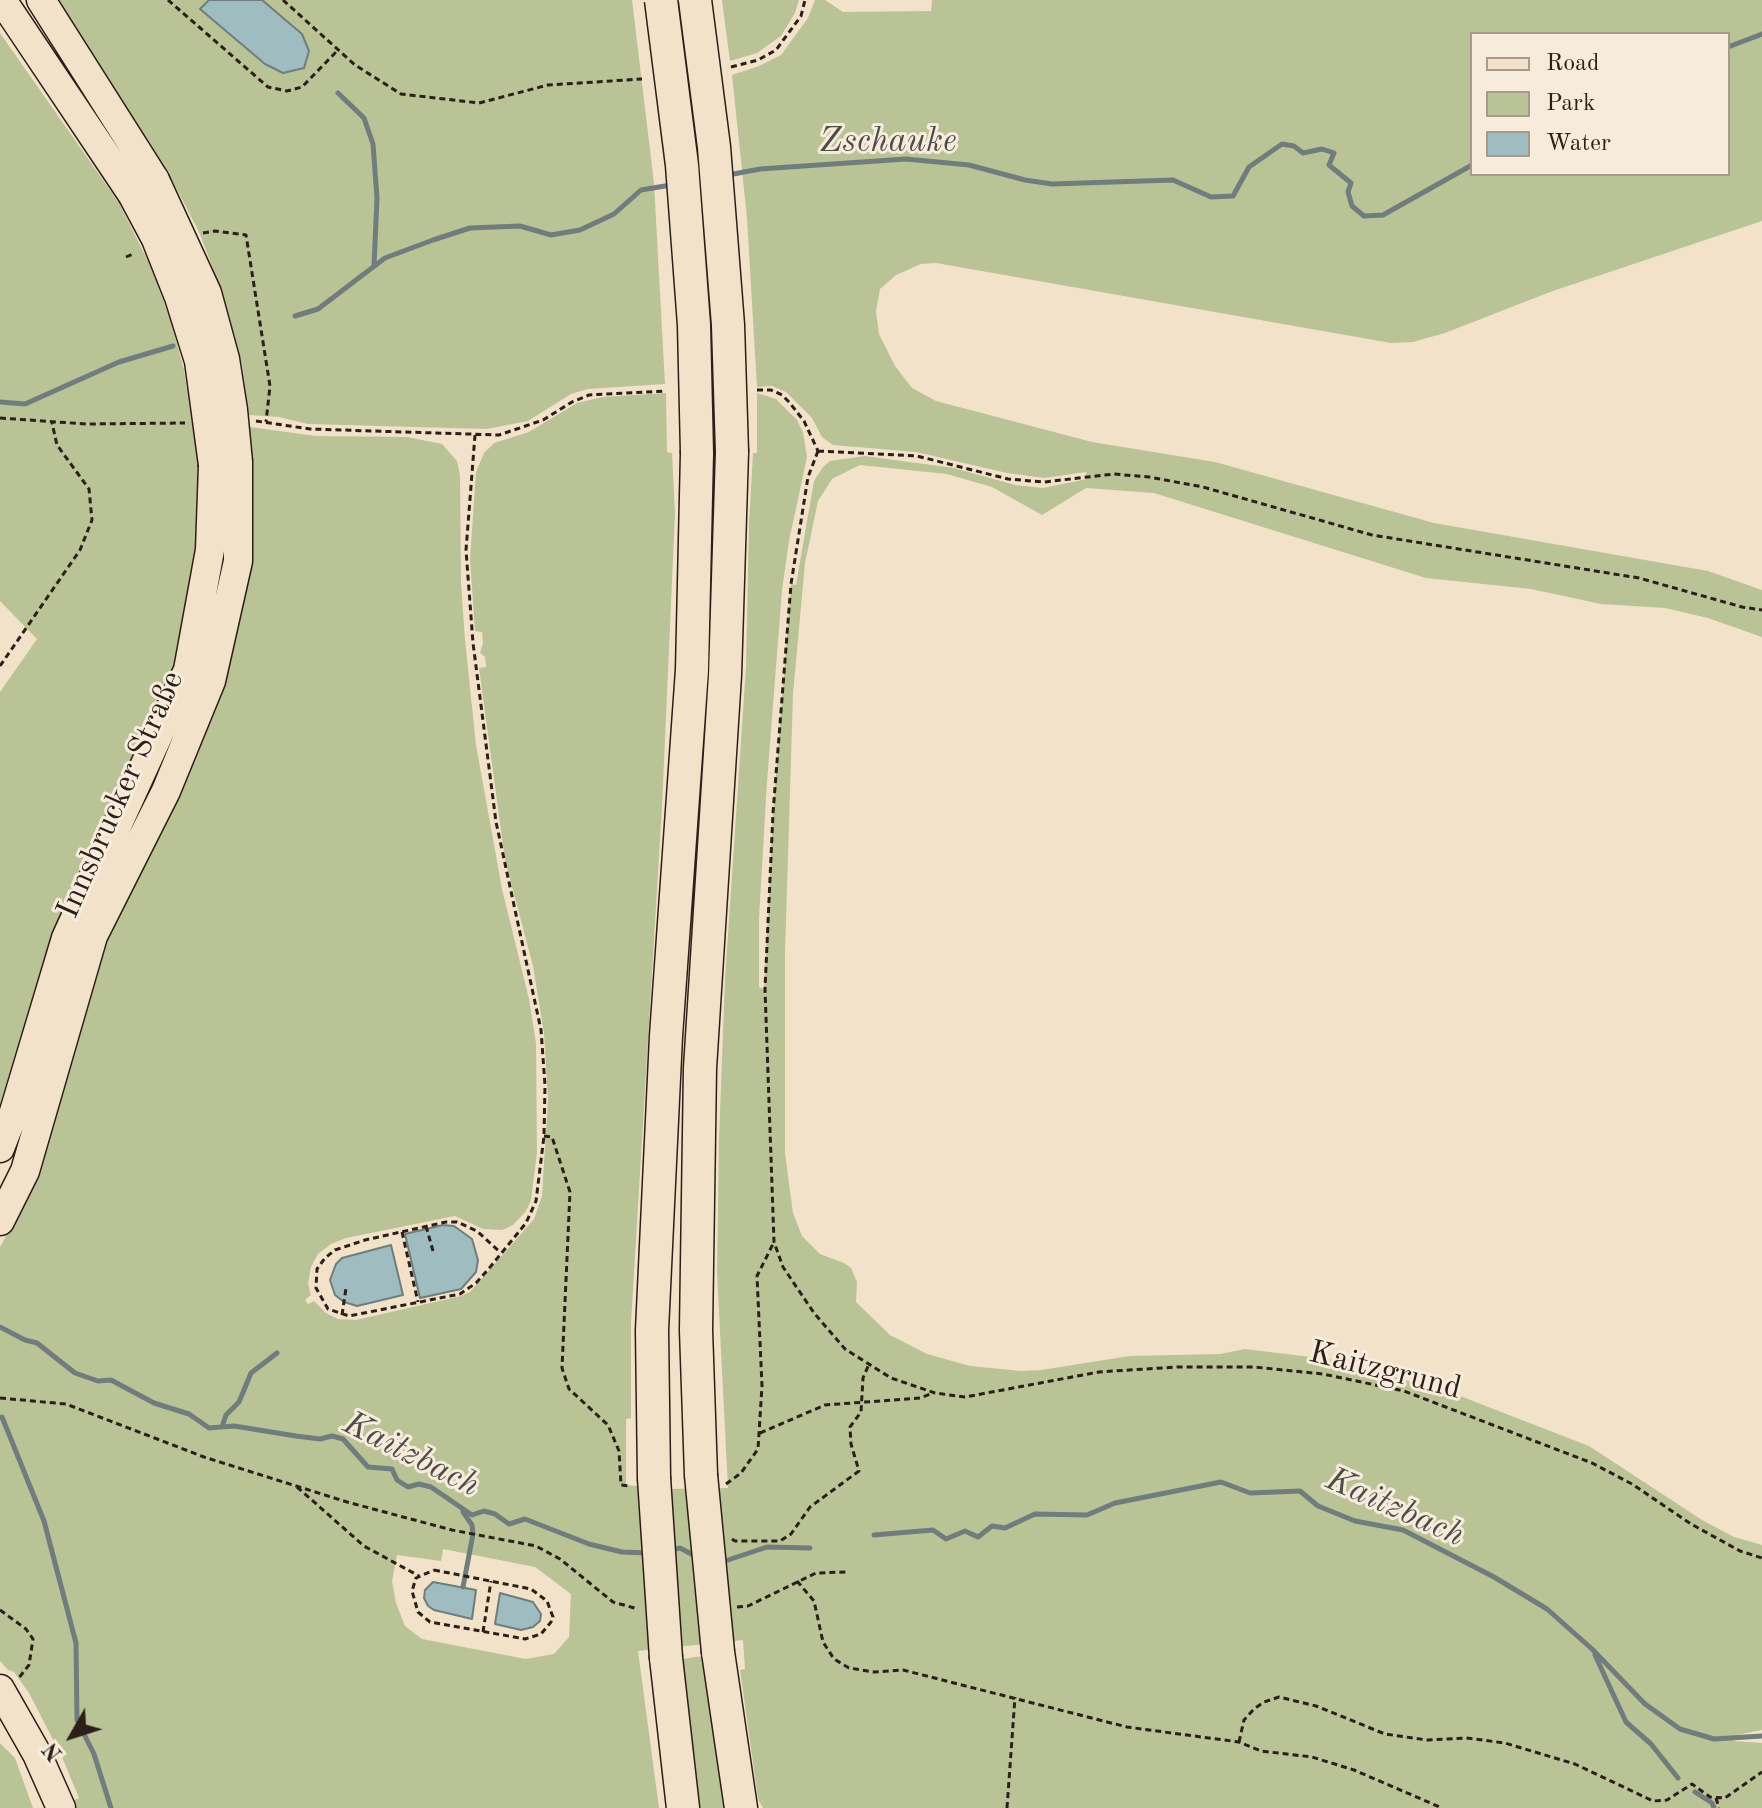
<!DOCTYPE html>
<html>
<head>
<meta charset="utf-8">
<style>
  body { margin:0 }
  #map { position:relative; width:1762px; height:1808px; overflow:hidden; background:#f2e2c9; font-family:"Old Standard TT",serif }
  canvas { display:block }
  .legend { position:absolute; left:1470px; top:32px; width:260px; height:144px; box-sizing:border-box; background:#f7ecdc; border:2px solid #a69a8e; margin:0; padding:10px 14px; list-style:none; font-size:24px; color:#2c1e18 }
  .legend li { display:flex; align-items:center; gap:16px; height:40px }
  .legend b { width:40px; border:2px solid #a69a8e }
  .north { position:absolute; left:32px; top:1696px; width:80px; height:80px; -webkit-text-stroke:6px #f7ecdc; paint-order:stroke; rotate:231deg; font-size:22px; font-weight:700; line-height:32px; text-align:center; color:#2c1e18 }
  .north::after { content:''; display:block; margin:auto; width:28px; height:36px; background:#2c1e18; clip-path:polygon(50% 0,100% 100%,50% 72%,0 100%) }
</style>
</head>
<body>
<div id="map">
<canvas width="1762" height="1808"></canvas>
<ul class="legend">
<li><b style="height:10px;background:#f2e2c9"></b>Road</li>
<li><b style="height:22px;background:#bac396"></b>Park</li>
<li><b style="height:22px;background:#9fbcc0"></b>Water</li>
</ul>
<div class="north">N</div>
</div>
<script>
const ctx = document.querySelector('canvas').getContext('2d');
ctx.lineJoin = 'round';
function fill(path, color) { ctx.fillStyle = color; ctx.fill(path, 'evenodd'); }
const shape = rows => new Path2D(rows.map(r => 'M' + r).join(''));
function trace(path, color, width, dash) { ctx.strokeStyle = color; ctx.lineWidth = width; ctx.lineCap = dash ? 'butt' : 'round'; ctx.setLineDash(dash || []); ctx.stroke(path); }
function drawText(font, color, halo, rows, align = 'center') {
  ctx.font = font + ' "Old Standard TT",serif'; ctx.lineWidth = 6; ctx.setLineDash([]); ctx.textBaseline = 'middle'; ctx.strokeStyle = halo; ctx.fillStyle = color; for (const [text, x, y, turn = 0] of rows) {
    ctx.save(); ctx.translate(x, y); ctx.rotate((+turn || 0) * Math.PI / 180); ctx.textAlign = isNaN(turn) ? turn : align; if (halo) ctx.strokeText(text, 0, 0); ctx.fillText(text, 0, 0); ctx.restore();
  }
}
fill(shape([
  [47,0,209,0,201,9,265,64,283,73,302,34,262,0,632,0,654,183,665,384,588,389,571,394,528,421,487,429,308,424,279,417,249,415,242,364,223,295,199,232,168,172,164,174],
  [722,0,799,0,795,13,781,36,757,53,730,61],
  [815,0,825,0,843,12,931,11,932,0,1762,0,1762,221,1550,292,1445,333,1413,342,1391,343,936,263,921,264,896,275,880,289,876,311,879,334,895,366,912,388,936,401,1092,442,1215,462,1434,523,1708,571,1762,590,1762,637,1708,618,1665,608,1601,604,1531,589,1426,578,1154,493,1086,488,1042,515,992,487,947,474,860,465,832,479,818,501,805,563,793,694,785,953,785,1153,793,1213,802,1236,820,1254,844,1263,851,1268,857,1282,856,1302,890,1335,927,1354,970,1366,1021,1371,1041,1370,1130,1356,1220,1354,1245,1349,1335,1360,1460,1396,1589,1446,1702,1520,1734,1537,1762,1545,1762,1730,1737,1735,1734,1741,1762,1743,1762,1808,763,1808,758,1799,740,1670,745,1669,743,1640,638,1651,659,1808,74,1808,72,1801,79,1798,62,1757,29,1693,14,1672,8,1670,0,1661,0,1247,27,1195,104,938,225,676,241,612,251,539,250,427,316,436,407,437,442,444,457,461,460,476,461,583,465,640,476,745,502,889,529,999,536,1043,537,1153,531,1200,526,1211,513,1225,502,1230,483,1229,455,1216,346,1238,331,1244,318,1254,311,1267,308,1284,311,1295,305,1300,308,1304,314,1301,326,1313,338,1319,356,1320,461,1296,470,1292,534,1219,542,1196,548,1098,544,1033,533,966,505,860,479,668,486,667,485,657,480,653,483,643,482,632,475,631,470,559,476,472,484,453,494,443,529,432,577,403,603,397,666,393,667,452,672,453,675,513,662,807,631,1323,631,1418,626,1419,626,1485,671,1489,728,1488,717,1273,719,1139,725,979,746,667,749,523,753,453,757,453,757,393,776,399,797,420,803,432,807,457,789,541,782,590,767,782,759,918,759,987,764,989,773,813,791,584,796,585,814,481,823,467,830,461,865,456,954,468,1015,485,1043,488,1087,479,1086,472,1044,478,1007,473,916,452,833,445,822,437,812,418,786,392,772,386,757,387,747,218,732,75,759,66,781,55,808,18],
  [1472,34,1728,34,1728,174,1472,174],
  [443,1549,535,1567,571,1594,569,1637,554,1654,526,1659,422,1639,405,1626,396,1603,392,1581,397,1555,441,1561],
  [0,33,119,203,149,263,170,318,184,370,198,464,202,465,201,528,185,634,167,693,128,775,86,854,62,912,45,955,0,1104,0,692,37,639,0,601],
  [703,1656,725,1808,698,1808,682,1659],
  [0,1743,15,1758,33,1808,0,1808]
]), '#bac396');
const water = shape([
  [209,0,262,0,302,34,309,51,304,68,283,73,265,64,200,9,209,0],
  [443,1225,454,1226,472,1239,478,1260,476,1272,461,1289,420,1298,405,1234,443,1225],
  [391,1245,403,1295,357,1306,344,1302,335,1295,330,1280,336,1264,342,1258,391,1245],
  [433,1582,476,1590,472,1619,434,1610,428,1606,424,1598,425,1590,433,1582],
  [500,1593,533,1602,541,1614,540,1621,533,1627,521,1630,495,1624,500,1593]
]);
fill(water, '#9fbcc0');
trace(water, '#717d7d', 2);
trace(shape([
  [1728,47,1762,34],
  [338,93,364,118,373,144,377,198,374,266],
  [728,175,760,169,906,159,969,165,1025,180,1052,184,1173,180,1211,197,1233,196,1249,167,1282,144,1294,146,1303,153,1322,149,1334,153,1329,165,1351,183,1348,192,1352,206,1364,216,1383,215,1472,165],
  [295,316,318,309,385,258,433,240,470,228,520,226,551,235,580,230,614,214,641,190,671,185],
  [0,402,25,404,119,362,173,346],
  [0,1327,25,1340,37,1343,75,1373,98,1381,111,1380,154,1403,189,1414,209,1428,234,1426,296,1436,320,1439,332,1436,343,1439,368,1467,392,1469,397,1480,408,1487,419,1484,431,1487,472,1515,484,1511,495,1514,509,1524,525,1519,589,1544,622,1552,648,1553],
  [2,1417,44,1521,76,1643,77,1720,94,1754,111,1808],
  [222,1427,226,1415,239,1402,251,1373,277,1353],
  [874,1535,933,1530,946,1539,965,1531,978,1537,992,1526,1005,1528,1035,1514,1087,1515,1115,1503,1221,1482,1250,1493,1300,1491,1318,1506,1355,1521,1403,1530,1494,1577,1547,1609,1592,1649,1645,1704,1680,1729,1714,1739,1762,1736],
  [670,1550,680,1548,697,1557],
  [722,1562,767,1547,810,1548],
  [463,1587,473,1534,472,1525,463,1512],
  [1595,1655,1626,1722,1651,1744,1678,1778],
  [1695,1792,1712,1803,1714,1808]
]), '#717d7d', 5);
const major = shape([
  [2,0,132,194],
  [41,0,155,180],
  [0,1148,13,1115,66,938,188,670,210,550,213,465],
  [0,1221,25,1171,93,936,166,791,211,681,238,561,238,462],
  [0,1689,37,1754,61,1808]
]);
const highway = shape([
  [701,1475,696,1330,700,1068,725,675,732,452],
  [654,1478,652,1330,666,1036,692,670,697,453],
  [718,1652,741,1808],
  [666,1658,683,1808]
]);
trace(major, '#2c1e18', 31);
trace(highway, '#2c1e18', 35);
trace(shape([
  [168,0,268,87,287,91,302,87,338,50],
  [283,0,355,65,401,94,479,103,548,85,642,79],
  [731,67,758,60,776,50,801,16,805,0],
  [203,233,215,231,246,235,270,386,266,422],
  [126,257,135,253],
  [757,390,771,390,782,395,789,402,804,421,818,451],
  [0,418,86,424,185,423],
  [256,421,310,429,499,435,543,420,572,402,589,395,666,391],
  [475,435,466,550,473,643,496,822,541,1030,545,1085,544,1136,536,1201,526,1223,491,1266,476,1283,460,1294,349,1316,328,1309,316,1288,317,1269,325,1258,335,1250,365,1240,446,1222,457,1222,477,1231,501,1253],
  [818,451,808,477,791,584,773,813,765,989,774,1242,783,1267,814,1313,845,1349,891,1378,935,1393,965,1397,1099,1372,1177,1367,1254,1367,1323,1374,1404,1391,1592,1463,1632,1484,1691,1524,1740,1551,1762,1558],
  [818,451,917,456,1008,479,1044,482,1114,474,1149,477,1203,487,1372,535,1639,578,1742,607,1762,610],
  [0,666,80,550,92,520,89,489,57,445,52,423],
  [544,1136,552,1137,570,1192,562,1368,569,1389,608,1425,619,1451,621,1485,629,1486],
  [426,1226,433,1251],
  [402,1232,418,1302],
  [342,1315,346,1288],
  [0,1398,66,1404,204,1457,347,1502,452,1530,536,1546,560,1559,613,1602,638,1609],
  [760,1433,825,1405,920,1398,933,1393],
  [726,1484,741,1473,758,1449,762,1386,757,1276,773,1244],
  [297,1487,364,1546,419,1576],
  [732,1539,735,1541,780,1541,791,1534,810,1507,859,1471,851,1444,850,1427,861,1412,863,1378,869,1364],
  [434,1570,531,1589,547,1601,553,1617,551,1622,541,1634,525,1639,430,1622,418,1612,412,1591,416,1578,434,1570],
  [797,1581,814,1601,823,1642,834,1659,849,1668,874,1672,903,1670,1127,1727,1239,1742,1261,1751,1312,1757,1354,1770,1442,1808],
  [737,1607,748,1606,816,1573,846,1572],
  [0,1610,26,1629,33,1639,29,1665,18,1679],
  [483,1632,491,1581],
  [1239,1742,1244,1720,1254,1709,1264,1702,1279,1697,1316,1706,1385,1734,1427,1740,1466,1738,1505,1743,1575,1764,1653,1801,1667,1800,1692,1784,1710,1797,1725,1798,1762,1772],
  [1716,1798,1719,1808],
  [1007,1808,1015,1697]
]), '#2c1e18', 3, [6, 4]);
trace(major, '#f2e2c9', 28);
trace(highway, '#f2e2c9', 32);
const majorBridge = shape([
  [155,180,207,293,225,359,233,410,238,462],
  [132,194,156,239,179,297,199,361,213,465]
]);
const highwayBridge = shape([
  [661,0,682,165,694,325,697,453],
  [695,0,714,147,728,325,732,452],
  [701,1475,718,1652],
  [654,1478,666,1658]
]);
trace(majorBridge, '#2c1e18', 31, []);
trace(highwayBridge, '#2c1e18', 35, []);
trace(majorBridge, '#f2e2c9', 28);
trace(highwayBridge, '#f2e2c9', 32);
drawText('32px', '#2c1e18', '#f7ecdc', [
  ["Innsbrucker Straße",121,795,-66],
  ["Kaitzgrund",1385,1371,14]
]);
drawText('italic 34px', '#4e4d4a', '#f7ecdc', [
  ["Zschauke",888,142],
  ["Kaitzbach",411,1455,27],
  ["Kaitzbach",1395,1508,24]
]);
</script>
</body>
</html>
